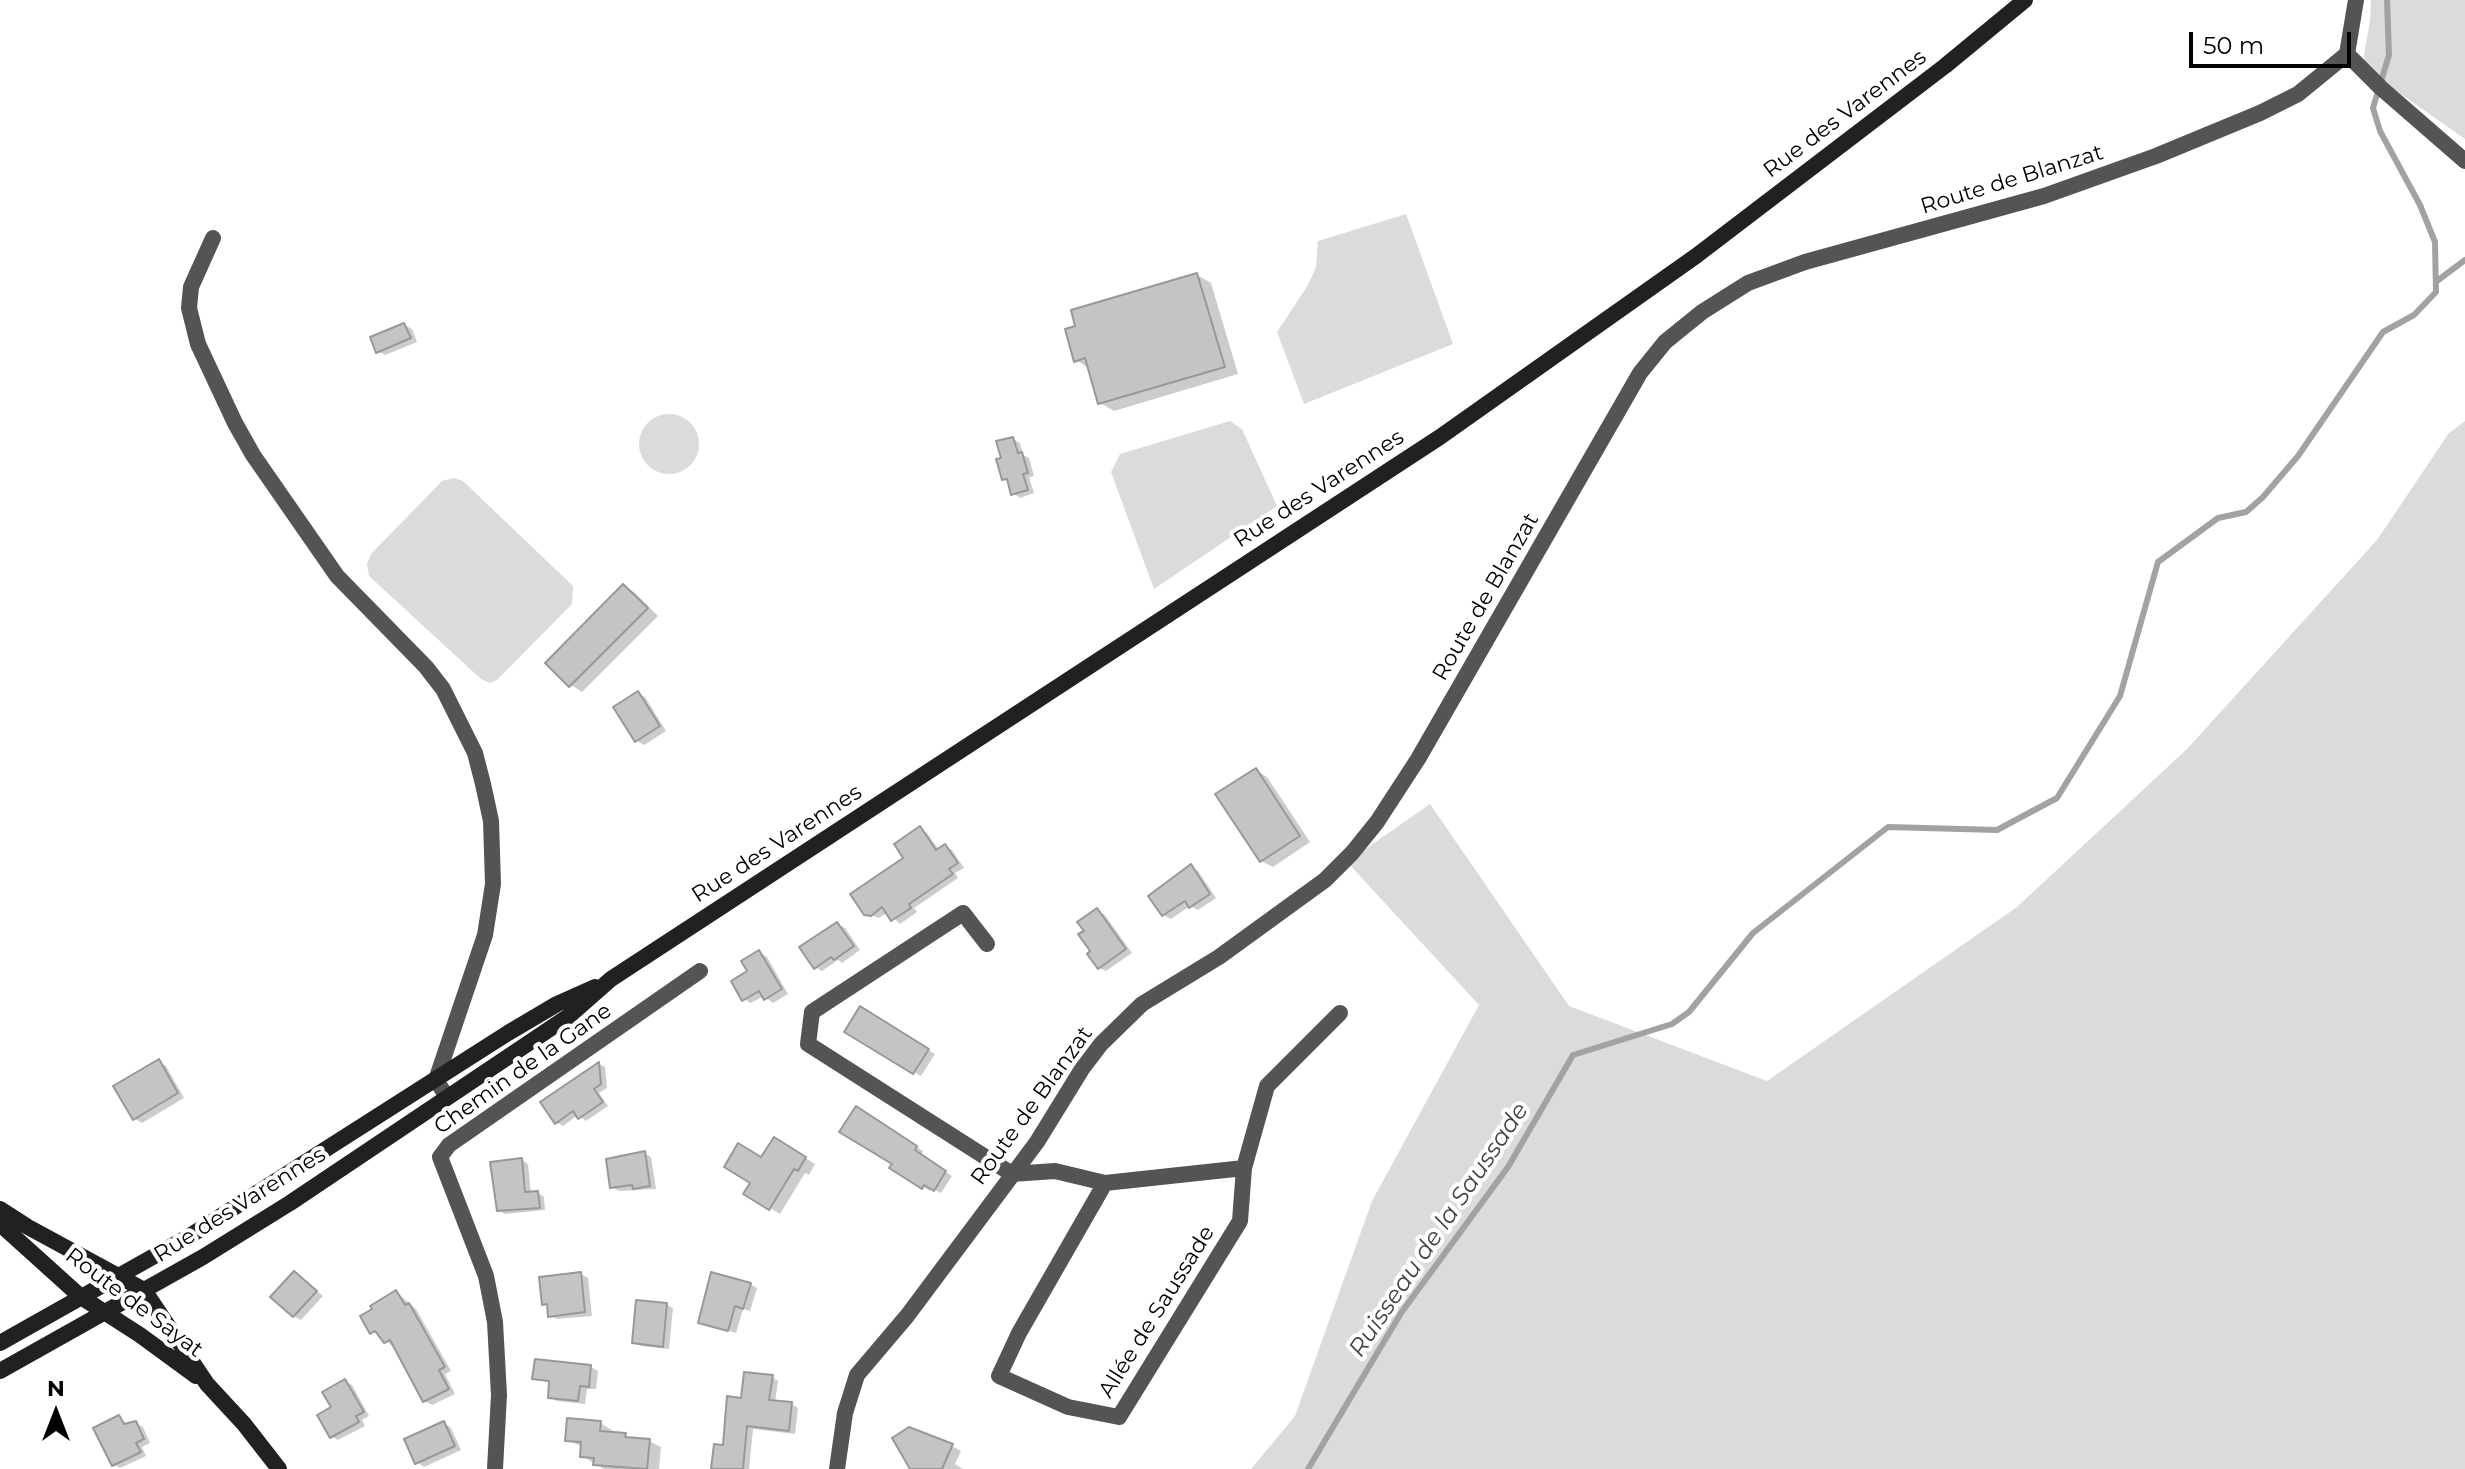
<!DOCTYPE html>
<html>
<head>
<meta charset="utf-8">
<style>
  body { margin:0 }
  #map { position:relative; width:2465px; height:1469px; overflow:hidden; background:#fff; font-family:Montserrat,sans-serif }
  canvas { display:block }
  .north { position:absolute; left:16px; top:1373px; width:80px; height:80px; -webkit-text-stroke:6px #fff; paint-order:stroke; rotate:0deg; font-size:22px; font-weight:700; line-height:32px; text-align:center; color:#000 }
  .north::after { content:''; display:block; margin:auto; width:28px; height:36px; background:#000; clip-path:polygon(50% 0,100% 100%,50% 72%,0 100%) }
  .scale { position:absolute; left:2189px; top:32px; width:162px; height:36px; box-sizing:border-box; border:4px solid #000; border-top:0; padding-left:10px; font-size:24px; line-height:28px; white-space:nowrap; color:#000; -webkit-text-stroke:6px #fff; paint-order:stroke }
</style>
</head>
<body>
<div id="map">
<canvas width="2465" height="1469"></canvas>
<div class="north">N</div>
<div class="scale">50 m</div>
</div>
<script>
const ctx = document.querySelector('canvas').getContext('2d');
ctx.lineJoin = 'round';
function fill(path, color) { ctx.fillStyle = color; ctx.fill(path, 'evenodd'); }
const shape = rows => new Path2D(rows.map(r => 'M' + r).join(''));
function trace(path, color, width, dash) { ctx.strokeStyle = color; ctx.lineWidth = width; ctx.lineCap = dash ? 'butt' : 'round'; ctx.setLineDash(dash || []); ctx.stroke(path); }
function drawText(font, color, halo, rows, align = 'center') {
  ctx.font = font + ' Montserrat,sans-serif'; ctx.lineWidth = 8; ctx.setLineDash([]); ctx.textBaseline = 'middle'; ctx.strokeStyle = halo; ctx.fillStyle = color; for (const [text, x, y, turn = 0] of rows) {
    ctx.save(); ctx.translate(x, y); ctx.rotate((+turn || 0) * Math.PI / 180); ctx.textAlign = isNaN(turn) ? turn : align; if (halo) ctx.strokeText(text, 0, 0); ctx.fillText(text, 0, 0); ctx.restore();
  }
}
fill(shape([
  [2371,0,2465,0,2465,139,2388,85,2365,63,2364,55,2370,21],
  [1406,214,1453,344,1304,404,1277,332,1308,285,1316,267,1318,241],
  '639 444a30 30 0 1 1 60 0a30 30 0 1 1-60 0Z',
  [1230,421,1242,429,1277,506,1154,589,1111,472,1120,454],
  [2465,421,2465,1469,1251,1469,1295,1416,1372,1201,1479,1005,1347,862,1430,804,1569,1006,1767,1081,2017,907,2187,749,2377,540,2449,433],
  [454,478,463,481,573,586,572,604,497,680,490,683,481,679,369,576,367,564,371,554,442,481]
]), '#dbdbdb');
fill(shape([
  [1197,275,1211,283,1238,374,1114,411,1100,403,1090,369,1076,360],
  [404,325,412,329,417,342,385,355,378,351],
  [1013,439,1020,443,1023,455,1029,458,1034,476,1029,477,1034,493,1020,498,1013,493,1009,482,1004,478,1003,459],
  [624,586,635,593,658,616,582,692,571,685],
  [638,693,645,697,666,731,644,745,637,741],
  [1256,770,1267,777,1310,842,1273,867,1261,861],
  [920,829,927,833,939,850,945,846,952,850,964,868,955,873,958,878,914,908,917,912,900,924,888,912,879,918,865,913,906,859],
  [1191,867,1198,871,1216,898,1198,910,1190,906,1171,919,1163,915],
  [1097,910,1104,914,1132,953,1106,971,1099,968,1087,931],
  [837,924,845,928,860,950,842,963,838,960,822,971,815,967],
  [759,953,767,957,788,994,773,1003,764,996,751,1003,744,999,750,972],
  [861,1009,935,1054,921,1076,847,1032],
  [159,1062,166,1066,184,1098,142,1123,135,1119],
  [599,1064,605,1067,607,1088,599,1093,608,1106,586,1121,578,1115,563,1126,556,1122],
  [856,1109,923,1151,921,1155,952,1176,941,1193,932,1188,930,1191,892,1168,894,1163],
  [775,1139,815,1164,809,1175,805,1173,780,1214,746,1193],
  [645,1154,651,1157,656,1189,619,1191,612,1187],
  [522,1160,528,1164,531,1194,538,1193,544,1197,545,1210,505,1214,499,1210],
  [295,1274,323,1296,301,1320,294,1316],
  [581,1274,588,1278,592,1316,557,1319,550,1315,549,1307,543,1304],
  [750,1284,757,1288,750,1311,743,1309,736,1333,700,1322],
  [396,1292,416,1309,451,1371,445,1374,455,1394,432,1405,425,1401,394,1344,392,1346,381,1335,372,1332],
  [667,1305,673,1308,669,1349,641,1346,634,1342],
  [591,1367,598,1371,596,1389,587,1389,585,1404,557,1401,550,1397,551,1383,534,1378],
  [772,1377,778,1381,775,1403,792,1404,798,1408,795,1434,753,1429,749,1469,713,1469,743,1400],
  [345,1382,352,1385,369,1416,362,1420,365,1426,338,1440,331,1436,334,1407],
  [119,1417,128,1425,136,1423,143,1427,150,1443,142,1447,146,1456,120,1468,113,1464],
  [444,1423,451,1428,461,1450,424,1467,417,1462],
  [600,1423,612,1430,611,1434,649,1441,661,1447,659,1469,604,1469,582,1456,583,1447,567,1440],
  [952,1446,961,1451,955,1464,963,1469,910,1469]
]), '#0003');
trace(shape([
  [2437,281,2465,260],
  [1308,1469,1401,1313,1508,1167,1573,1055,1672,1024,1689,1012,1753,933,1888,827,1997,830,2057,798,2120,696,2158,562,2218,518,2246,512,2263,497,2298,456,2383,332,2414,315,2436,292,2435,242,2420,205,2380,131,2373,108,2389,55,2387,0]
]), '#a2a2a2', 6);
const building = shape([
  [1197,273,1225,367,1098,404,1085,358,1074,362,1065,329,1075,326,1071,310,1197,273],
  [404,323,411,338,376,353,370,337,404,323],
  [1013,437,1018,453,1022,452,1028,473,1023,474,1028,490,1011,495,1007,479,1002,480,996,459,1001,458,996,441,1013,437],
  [623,584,648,608,569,687,545,663,623,584],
  [638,691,660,726,635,742,613,707,638,691],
  [1256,768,1300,836,1260,862,1215,794,1256,768],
  [920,826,936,850,945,844,958,863,949,869,953,874,909,904,911,908,891,921,882,907,871,916,864,915,850,894,903,858,894,844,920,826],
  [1191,864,1210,894,1189,908,1185,901,1162,916,1148,896,1191,864],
  [1097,908,1126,949,1098,969,1087,954,1090,951,1078,934,1084,931,1077,922,1097,908],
  [837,922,854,946,834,960,831,957,814,969,799,947,837,922],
  [759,950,782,989,764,1000,759,991,742,1001,731,981,747,971,741,961,759,950],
  [860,1006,929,1049,913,1074,844,1032,860,1006],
  [159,1059,178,1093,133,1120,113,1086,159,1059],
  [599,1062,601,1084,594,1089,603,1102,578,1119,573,1111,555,1124,540,1102,599,1062],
  [856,1106,917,1146,915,1150,946,1171,934,1191,924,1185,922,1189,889,1168,892,1164,839,1132,856,1106],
  [774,1137,806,1157,798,1171,794,1169,769,1210,743,1194,750,1183,724,1167,738,1143,761,1157,774,1137],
  [645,1151,650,1186,633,1189,632,1185,610,1188,606,1159,645,1151],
  [522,1158,525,1192,538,1191,540,1208,497,1211,490,1162,522,1158],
  [294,1271,317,1291,293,1317,270,1297,294,1271],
  [581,1272,585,1312,548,1317,547,1304,542,1305,539,1277,581,1272],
  [711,1272,751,1283,743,1309,735,1306,728,1331,698,1323,711,1272],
  [396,1290,405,1305,409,1303,445,1367,439,1370,449,1389,423,1402,390,1340,384,1343,375,1331,370,1334,360,1316,372,1309,370,1306,396,1290],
  [636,1300,667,1303,663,1347,632,1343,636,1300],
  [535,1359,591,1365,589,1387,580,1386,578,1401,548,1398,549,1381,532,1379,535,1359],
  [744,1372,773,1375,769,1400,792,1402,789,1431,747,1426,743,1469,711,1469,714,1444,723,1445,727,1396,741,1398,744,1372],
  [345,1379,364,1412,356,1416,359,1422,330,1438,317,1415,331,1407,322,1392,345,1379],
  [119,1415,124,1424,136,1421,144,1439,136,1443,141,1452,112,1466,93,1428,119,1415],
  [567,1418,601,1421,600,1431,626,1433,625,1437,650,1439,647,1469,593,1465,594,1458,580,1457,581,1442,565,1441,567,1418],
  [444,1421,455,1446,415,1464,404,1439,444,1421],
  [909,1427,953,1444,942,1469,910,1469,892,1438,909,1427]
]);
fill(building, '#c4c4c4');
trace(building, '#989898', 2);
trace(shape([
  [2347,54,2381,88,2465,161],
  [213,238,191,287,189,308,198,344,235,423,253,455,337,576,426,667,443,689,475,753,483,784,491,821,493,884,485,935,436,1080,447,1097],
  [987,944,963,913,812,1012,808,1044,1012,1174,1055,1171,1105,1183,1244,1168,1240,1221,1119,1417,1068,1407,999,1376,1019,1333,1105,1183],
  [1244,1168,1267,1086,1340,1013],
  [495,1469,499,1395,495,1322,486,1276,440,1157,449,1145,700,971],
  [837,1469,845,1413,857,1375,907,1316,1037,1142,1082,1069,1101,1044,1142,1004,1219,957,1325,880,1352,853,1377,822,1418,759,1640,373,1665,342,1702,312,1748,283,1805,262,2044,196,2156,156,2260,113,2298,94,2347,54,2356,0]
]), '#545454', 16);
trace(shape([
  [0,1209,28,1227,144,1290,207,1384,244,1424,279,1469],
  [0,1224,81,1297,140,1335,196,1376],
  [0,1343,188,1237,508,1033,557,1004,595,987],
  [0,1371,203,1257,290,1203,569,1016,611,979,1440,437,1696,256,1945,66,2025,0]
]), '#212121', 16);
drawText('22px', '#000', '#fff', [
  ["Rue des Varennes",1845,114,-37],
  ["Route de Blanzat",2012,180,-17],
  ["Rue des Varennes",1319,489,-33],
  ["Route de Blanzat",1486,597,-60],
  ["Rue des Varennes",777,844,-33],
  ["Chemin de la Gane",523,1069,-35],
  ["Route de Blanzat",1032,1106,-54],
  ["Rue des Varennes",240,1205,-32],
  ["Route de Sayat",134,1303,37],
  ["Allée de Saussade",1157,1312,-58]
]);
drawText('italic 24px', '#434343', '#fff', [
  ["Ruisseau de la Saussade",1439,1230,-56]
]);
</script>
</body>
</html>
